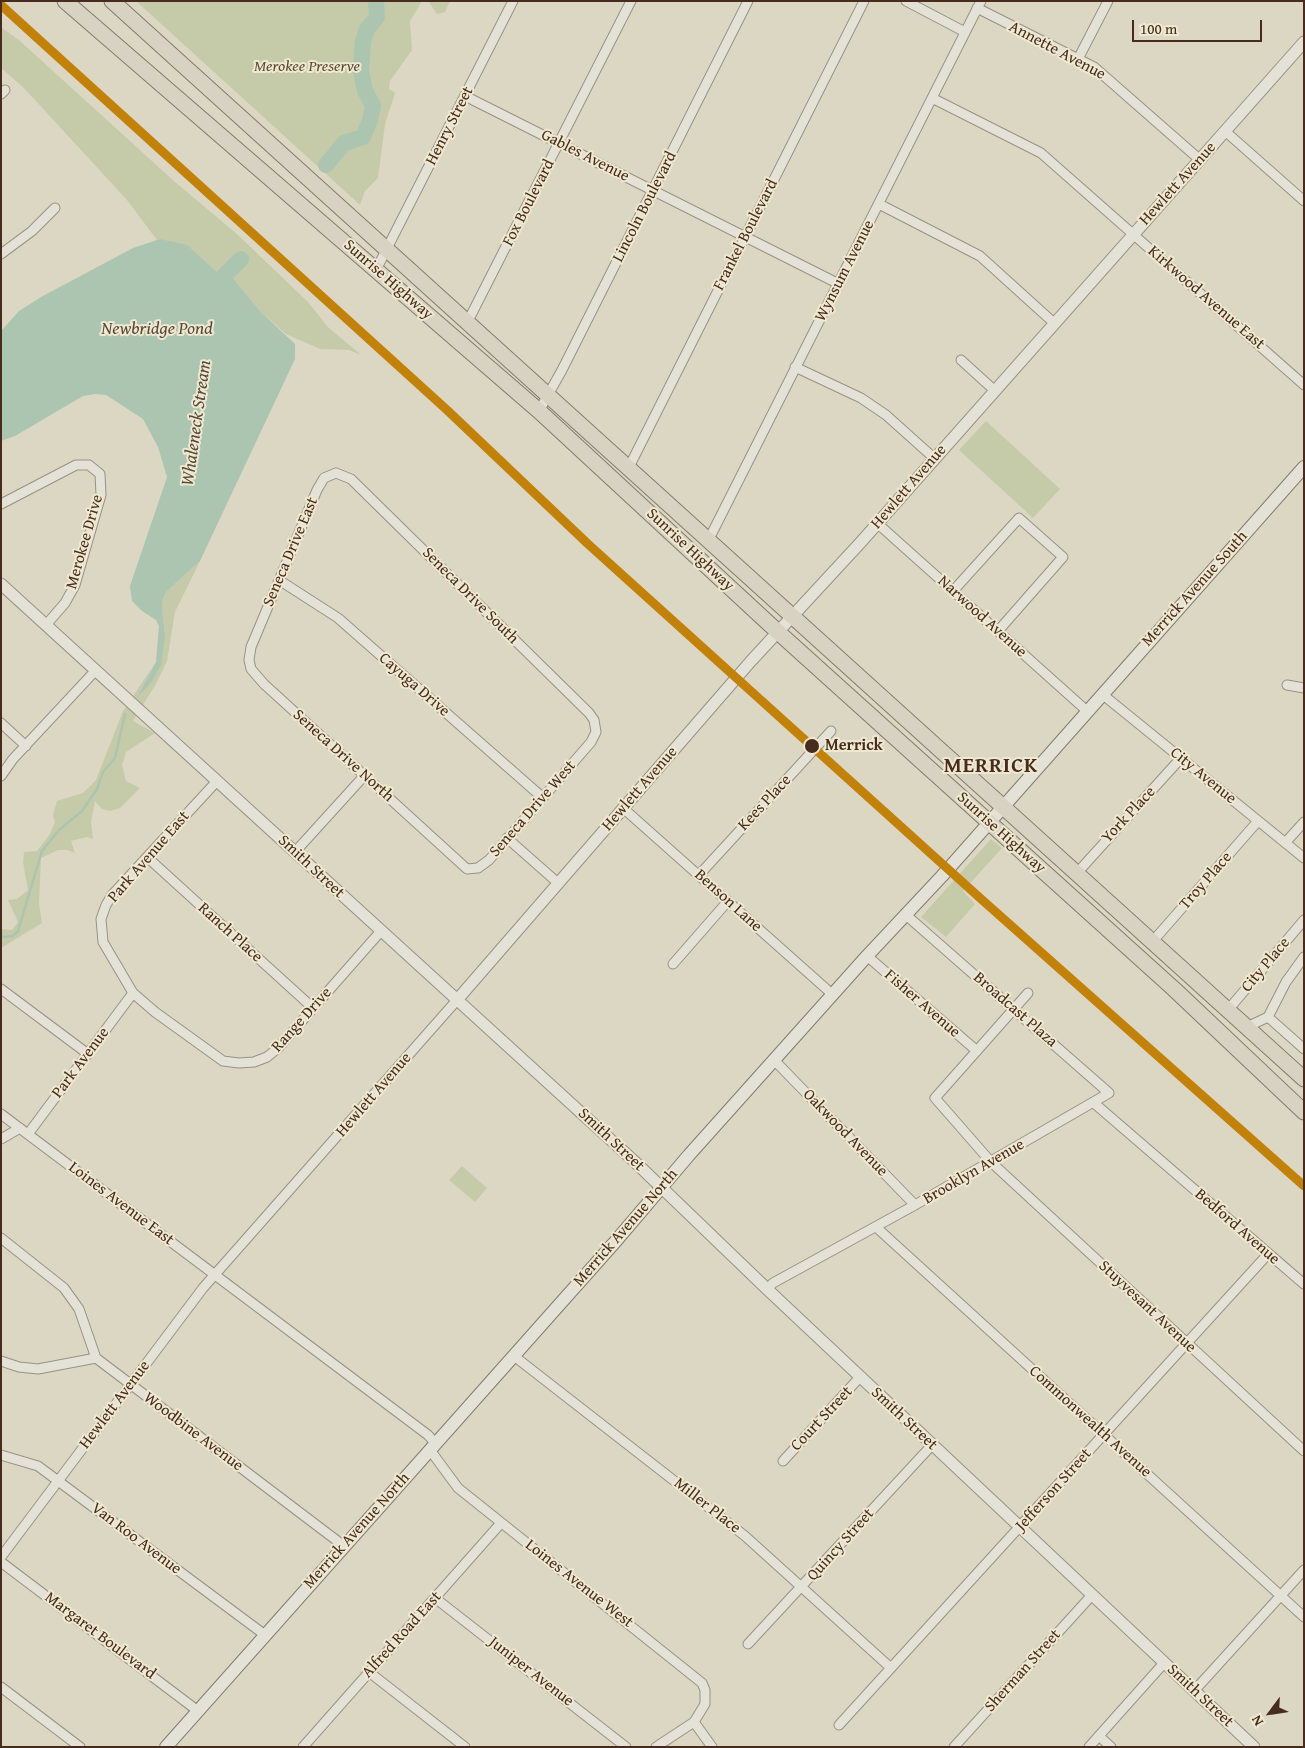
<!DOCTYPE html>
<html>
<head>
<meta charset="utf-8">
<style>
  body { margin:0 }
  #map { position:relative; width:1305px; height:1748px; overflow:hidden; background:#dcd7c2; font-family:"Gentium Book Plus",serif }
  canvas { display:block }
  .frame { position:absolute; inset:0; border:2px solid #472b1c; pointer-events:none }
  .north { position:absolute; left:1245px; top:1688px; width:50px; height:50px; -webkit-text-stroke:4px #efe9d1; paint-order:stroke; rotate:239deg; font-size:14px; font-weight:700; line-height:20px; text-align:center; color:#472b1c }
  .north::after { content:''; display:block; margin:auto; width:18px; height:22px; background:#472b1c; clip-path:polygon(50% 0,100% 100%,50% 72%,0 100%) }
  .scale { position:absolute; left:1132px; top:20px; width:130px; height:22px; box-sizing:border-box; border:2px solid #472b1c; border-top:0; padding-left:6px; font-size:15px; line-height:18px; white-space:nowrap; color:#472b1c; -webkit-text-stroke:4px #efe9d1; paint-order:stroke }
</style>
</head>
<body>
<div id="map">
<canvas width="1305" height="1748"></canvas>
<div class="frame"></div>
<div class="north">N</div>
<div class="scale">100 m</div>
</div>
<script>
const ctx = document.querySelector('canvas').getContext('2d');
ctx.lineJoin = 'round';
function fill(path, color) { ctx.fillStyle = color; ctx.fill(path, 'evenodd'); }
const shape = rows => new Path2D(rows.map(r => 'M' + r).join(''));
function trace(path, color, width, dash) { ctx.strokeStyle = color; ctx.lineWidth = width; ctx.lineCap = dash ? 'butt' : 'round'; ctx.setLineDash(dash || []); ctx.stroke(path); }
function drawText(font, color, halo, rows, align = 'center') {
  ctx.font = font + ' "Gentium Book Plus",serif'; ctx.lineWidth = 4; ctx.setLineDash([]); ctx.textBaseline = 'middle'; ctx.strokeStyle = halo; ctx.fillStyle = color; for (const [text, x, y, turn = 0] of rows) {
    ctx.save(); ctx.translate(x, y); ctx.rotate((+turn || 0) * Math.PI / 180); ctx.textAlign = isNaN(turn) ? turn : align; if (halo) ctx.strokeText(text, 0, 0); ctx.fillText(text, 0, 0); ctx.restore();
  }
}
fill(shape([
  [136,1,422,1,410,21,412,50,390,81,389,89,395,93,385,124,378,178,365,191,360,205],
  [428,1,450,1,445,12,437,14],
  [1,27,20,41,175,182,237,234,308,302,328,327,361,355,349,350,320,349,286,334,260,311,228,272,221,276,160,239,157,240,127,200,23,87,1,68],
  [986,421,1060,489,1033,518,959,450],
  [200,561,175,612,167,661,156,684,133,721,155,733,126,752,122,765,126,781,140,788,120,808,110,811,102,809,95,801,91,822,93,839,87,837,71,841,75,853,67,850,58,850,41,858,39,904,42,923,1,948,1,929,12,930,18,922,8,900,17,899,28,890,23,862,24,852,37,851,50,834,55,822,53,815,57,801,83,793,96,780,123,711,156,662,138,695,151,683,165,636,162,608,163,598,167,591],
  [991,839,1002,848,963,891,975,904,946,937,921,917],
  [462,1166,487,1188,475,1202,449,1180]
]), '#c5cba8');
fill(shape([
  [160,239,187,245,221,276,228,272,260,311,295,344,295,359,200,561,167,591,163,598,162,608,165,636,161,665,151,683,137,697,156,662,159,626,156,620,142,611,132,601,130,586,167,477,158,447,143,419,106,395,95,394,83,396,15,436,1,441,1,331,19,311,41,297,133,248]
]), '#acc5b1');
trace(shape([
  [1,937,13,936,18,931,42,851,59,830,82,811,97,789,103,772,115,758,125,714]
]), '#acc5b1', 2.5);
trace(shape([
  [326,165,344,143,363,137,370,120,373,105,365,91,361,71,363,41,367,29,377,17,376,1],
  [216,284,241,259]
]), '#acc5b1', 16);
const minor = shape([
  [906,1,965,32],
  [977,8,1094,67,1199,159],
  [1078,59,1108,1],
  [1,94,5,90],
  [465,96,839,284],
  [932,98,1041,153,1304,385],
  [1225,131,1304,201],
  [879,204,980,256,1054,323],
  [1,254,32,231,55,208],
  [376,270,513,1],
  [467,323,631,1],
  [961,360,994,390],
  [795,367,861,398,886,415,934,458],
  [539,411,562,370,748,1],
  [628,469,864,1],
  [336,473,351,479,589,713,594,720,596,732,591,742,489,860,478,868,467,869,264,684,251,669,249,660,251,647,317,490,324,478,336,473],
  [1,504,76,465,89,465,100,474,101,495,75,585,65,603,46,625],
  [877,523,1087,711],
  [708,541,981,1],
  [279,580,338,618,542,797],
  [953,591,1019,518,1063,557,998,631],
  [1287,685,1304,688],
  [1102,694,1304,858],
  [1,723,26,746],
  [1,776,13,759,96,670],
  [217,781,112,895,106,905,101,919,103,942,133,993,155,1012,223,1061,239,1063,254,1062,267,1057,278,1048,381,931],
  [623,808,832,994],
  [507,838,558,883],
  [1285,843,1304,822],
  [295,852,364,776],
  [147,857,313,1008],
  [1077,873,1181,758],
  [699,875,831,731],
  [1153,941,1258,821],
  [867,956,977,1051],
  [673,964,728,901],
  [1,989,88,1054],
  [1028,993,935,1098,991,1162,1304,1451],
  [1228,1010,1304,920],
  [1268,1017,1304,1049],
  [1247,1027,1268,1017,1286,982,1304,957],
  [774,1060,915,1205],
  [1094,1103,1304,1284],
  [1,1114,428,1435,436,1444],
  [28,1134,133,993],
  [1,1139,20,1128],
  [876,1227,1304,1617],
  [1,1238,64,1288,79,1309,96,1358,344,1546],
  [767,1289,773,1283,915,1205,1109,1093,906,915],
  [514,1356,745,1536,891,1668],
  [1,1361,19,1367,38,1369,96,1358],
  [430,1450,458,1488,702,1683,705,1690,705,1704,694,1722,656,1747],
  [1,1455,38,1466,265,1635],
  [783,1461,860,1377],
  [1,1557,203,1288,457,1000],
  [1,1562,198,1711],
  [435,1598,626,1747],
  [748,1644,932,1445],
  [369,1672,465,1747],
  [1,1687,80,1747],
  [1194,1691,1304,1570],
  [694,1722,712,1747],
  [839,1725,1268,1254],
  [1099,1736,1111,1747],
  [303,1747,501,1523],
  [954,1747,1092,1595],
  [1089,1747,1164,1663]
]);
const tertiary = shape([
  [1,584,634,1161,767,1289,1254,1747],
  [457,1000,751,661,861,542,1304,42]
]);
const secondary = shape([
  [166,1747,615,1242,689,1155,867,956,942,876,1304,467]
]);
const trunk = shape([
  [65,1,539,411,778,632,1174,989,1304,1112],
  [112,1,1304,1079]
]);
trace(minor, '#989284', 11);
trace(tertiary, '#989284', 13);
trace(secondary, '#827b6e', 14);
trace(trunk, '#827b6e', 17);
trace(minor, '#e4e1d7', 9);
trace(tertiary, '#e4e1d7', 11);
trace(secondary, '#e4e1d7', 12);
trace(trunk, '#d8d2c3', 15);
trace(shape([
  [1,5,447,410,588,544,980,898,1304,1186]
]), '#c28108', 9);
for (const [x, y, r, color] of [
  [812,746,8,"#472b1c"]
]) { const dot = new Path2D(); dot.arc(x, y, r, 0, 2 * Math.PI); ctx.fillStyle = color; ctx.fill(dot); trace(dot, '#efe9d1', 2); }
drawText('16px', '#472b1c', '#efe9d1', [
  ["Annette Avenue",1057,51,28],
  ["Henry Street",450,126,-63],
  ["Gables Avenue",585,156,27],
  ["Hewlett Avenue",1178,184,-48],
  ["Fox Boulevard",529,203,-63],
  ["Lincoln Boulevard",645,207,-63],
  ["Frankel Boulevard",746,235,-63],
  ["Wynsum Avenue",845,271,-63],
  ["Sunrise Highway",388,280,41],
  ["Kirkwood Avenue East",1206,298,41],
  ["Hewlett Avenue",909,487,-49],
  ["Merokee Drive",85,542,-74],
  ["Sunrise Highway",690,550,43],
  ["Seneca Drive East",291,552,-67],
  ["Merrick Avenue South",1195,589,-48],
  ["Seneca Drive South",470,596,45],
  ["Narwood Avenue",982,617,42],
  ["Cayuga Drive",414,685,41],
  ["Seneca Drive North",343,756,42],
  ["City Avenue",1203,776,39],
  ["Hewlett Avenue",640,789,-49],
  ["Kees Place",765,803,-47],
  ["Seneca Drive West",533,809,-49],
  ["York Place",1129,815,-47],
  ["Sunrise Highway",1001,833,42],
  ["Park Avenue East",149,857,-49],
  ["Smith Street",311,867,43],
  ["Troy Place",1206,881,-49],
  ["Benson Lane",728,901,42],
  ["Ranch Place",230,933,42],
  ["City Place",1266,965,-50],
  ["Fisher Avenue",922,1004,41],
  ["Broadcast Plaza",1015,1010,41],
  ["Range Drive",302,1020,-48],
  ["Park Avenue",81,1063,-53],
  ["Hewlett Avenue",374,1095,-49],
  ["Oakwood Avenue",845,1133,46],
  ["Smith Street",611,1140,43],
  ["Brooklyn Avenue",974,1172,-30],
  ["Loines Avenue East",121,1204,37],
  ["Bedford Avenue",1237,1227,41],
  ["Merrick Avenue North",626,1228,-49],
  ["Stuyvesant Avenue",1147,1307,43],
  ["Hewlett Avenue",115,1405,-53],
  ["Court Street",822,1419,-47],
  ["Smith Street",904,1419,43],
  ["Commonwealth Avenue",1090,1422,42],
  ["Woodbine Avenue",193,1432,37],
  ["Jefferson Street",1054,1490,-48],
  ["Miller Place",707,1506,38],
  ["Merrick Avenue North",357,1531,-48],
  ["Van Roo Avenue",136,1539,37],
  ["Quincy Street",841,1545,-48],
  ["Loines Avenue West",579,1584,38],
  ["Alfred Road East",402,1635,-48],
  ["Margaret Boulevard",100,1636,37],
  ["Sherman Street",1023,1671,-48],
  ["Juniper Avenue",531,1672,38],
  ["Smith Street",1200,1696,43]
]);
drawText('italic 16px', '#5c4934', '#efe9d1', [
  ["Merokee Preserve",307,67]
]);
drawText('bold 16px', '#472b1c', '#efe9d1', [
  ["Merrick",825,746]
], 'left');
drawText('italic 18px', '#574838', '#efe9d1', [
  ["Newbridge Pond",157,329],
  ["Whaleneck Stream",197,423,-82]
]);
ctx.letterSpacing = '1px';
drawText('bold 21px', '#472b1c', '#efe9d1', [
  ["MERRICK",991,767]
]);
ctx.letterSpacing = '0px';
</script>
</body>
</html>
